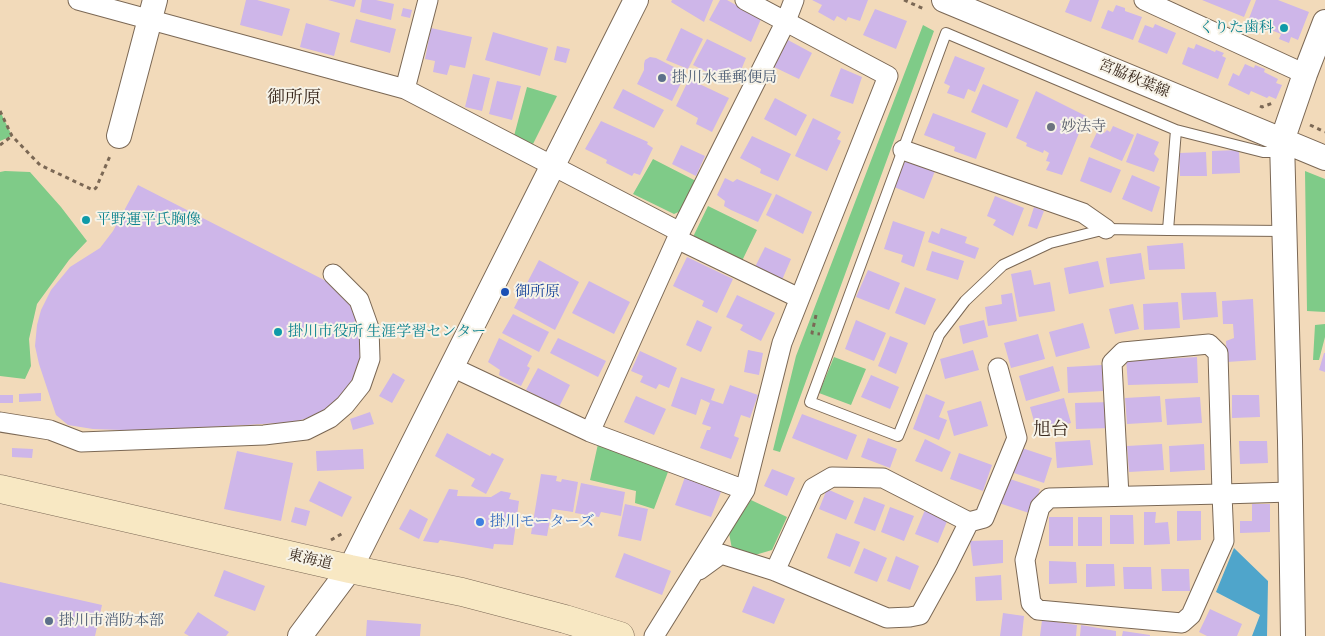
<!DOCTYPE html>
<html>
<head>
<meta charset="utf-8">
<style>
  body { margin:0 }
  canvas { display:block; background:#f2daba }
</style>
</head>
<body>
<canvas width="1325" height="636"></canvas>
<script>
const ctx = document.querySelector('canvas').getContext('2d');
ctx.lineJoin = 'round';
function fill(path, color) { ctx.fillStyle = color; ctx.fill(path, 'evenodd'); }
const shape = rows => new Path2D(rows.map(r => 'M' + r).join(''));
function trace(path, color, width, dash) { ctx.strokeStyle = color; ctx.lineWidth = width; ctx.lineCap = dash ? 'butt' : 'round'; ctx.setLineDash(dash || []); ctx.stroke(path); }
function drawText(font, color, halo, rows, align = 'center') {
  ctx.font = font + ' "IM FELL French Canon","Noto Serif JP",serif'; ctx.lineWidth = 4; ctx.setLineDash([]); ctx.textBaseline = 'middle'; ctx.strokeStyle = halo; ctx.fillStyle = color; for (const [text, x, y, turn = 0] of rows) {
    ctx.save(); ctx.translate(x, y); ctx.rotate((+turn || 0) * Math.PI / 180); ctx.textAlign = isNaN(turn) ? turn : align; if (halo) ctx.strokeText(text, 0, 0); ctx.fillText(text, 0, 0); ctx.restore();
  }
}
fill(shape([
  [923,25,934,31,780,452,773,450,796,356],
  [527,87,557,96,533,144,514,136],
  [0,111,12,136,0,141],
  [653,159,696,181,683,210,674,214,633,194],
  [5,171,30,172,61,207,87,241,69,260,37,304,29,339,31,366,25,379,0,376,0,172],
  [1305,171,1325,179,1325,312,1307,311],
  [708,206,757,230,741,263,692,239],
  [1325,324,1325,337,1319,360,1313,360,1315,325],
  [834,357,866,369,851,405,819,393],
  [598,444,668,472,654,509,635,503,636,491,590,480],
  [751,500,787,517,772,550,755,555,732,549,729,533]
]), '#7fcb88');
fill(shape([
  [1234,548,1268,581,1267,636,1252,636,1260,615,1216,592]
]), '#4fa5cb');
fill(shape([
  [246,0,257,0,290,9,282,36,240,25],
  [328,0,356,0,354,7],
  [362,0,376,0,394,4,391,20,360,12],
  [672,0,713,0,704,22,671,2],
  [720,0,727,0,761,19,751,42,709,20],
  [812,0,868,0,860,21,848,17,846,21,837,16,834,21,818,12,822,5],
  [1070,0,1099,0,1091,22,1065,12],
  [1202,0,1251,0,1244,17],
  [1256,0,1278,0,1309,12,1298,40,1291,37,1289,43,1279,39,1281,34,1248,21],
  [1116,5,1125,8,1125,11,1142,17,1133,40,1101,28,1108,10,1113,12],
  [403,8,412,10,410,18,401,16],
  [875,9,907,21,896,49,863,35],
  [356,19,396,29,390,53,350,42],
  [306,23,340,33,334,56,300,47],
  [1155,24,1176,33,1167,54,1138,42,1145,25,1153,28],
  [431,28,472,37,465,68,450,65,447,75,433,72,435,61,425,59],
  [681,28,703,39,688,69,666,60],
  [493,32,548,48,540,76,485,60],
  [707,39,746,58,739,75,730,71,725,81,693,65],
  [788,40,812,53,799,79,774,67],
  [1196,44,1215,52,1216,50,1224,53,1222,56,1226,58,1218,79,1182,64,1188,47,1194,49],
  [557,46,570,49,566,63,554,60],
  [955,56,985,68,975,92,968,89,964,99,947,93,950,86,944,83],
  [650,57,656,58,686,73,672,101,637,84,644,70,644,64,645,60],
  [1245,64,1254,68,1255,65,1265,69,1264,72,1278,79,1276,83,1282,85,1276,99,1269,96,1267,98,1251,91,1249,95,1228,85,1233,73,1239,76],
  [841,68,862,77,853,104,830,96],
  [473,74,490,78,482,111,465,107],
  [689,79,729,98,712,132,696,124,698,118,676,106],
  [497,81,521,86,512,120,489,114],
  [983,84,1019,100,1007,128,971,112],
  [623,89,664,110,654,128,613,108],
  [1036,91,1086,116,1062,175,1046,170,1050,162,1046,161,1049,153,1044,150,1043,153,1026,146,1027,143,1016,138],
  [775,98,807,115,796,136,764,119],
  [933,113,986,133,976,159,954,151,955,147,924,135],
  [813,118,841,132,837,139,841,141,827,171,795,156],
  [601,121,648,142,647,144,653,148,640,175,634,173,632,176,606,163,607,160,585,149],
  [1113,126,1134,135,1122,161,1090,147,1098,130,1104,133,1107,130,1110,132],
  [1137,133,1159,142,1154,154,1159,159,1154,172,1126,162],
  [752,136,791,154,778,181,760,173,761,169,740,158],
  [681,145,705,156,696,176,672,164],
  [1239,150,1240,173,1212,174,1212,151],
  [1206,152,1207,176,1180,176,1179,153],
  [1089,157,1121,170,1111,193,1080,181],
  [906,159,935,171,924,199,894,187],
  [1132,175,1160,187,1152,212,1122,199],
  [725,178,733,182,737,179,772,194,758,222,731,210,724,206,725,201,717,195],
  [138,185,332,284,347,299,359,315,364,341,361,361,351,386,332,407,314,416,294,422,150,431,93,429,68,425,56,415,39,364,35,346,37,325,41,310,51,290,70,267,100,248,113,231],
  [776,194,812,212,803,234,766,215],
  [995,196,1024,208,1013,236,993,225,996,220,987,216],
  [1034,207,1044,211,1037,229,1028,226],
  [893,221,925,232,914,267,901,262,903,255,884,249],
  [941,228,967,237,965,243,979,248,975,259,928,242,932,231,939,234],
  [1183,243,1185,269,1149,270,1147,246],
  [765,247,791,259,782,280,755,267],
  [932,251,964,261,958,280,926,270],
  [1141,253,1145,279,1110,284,1106,258],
  [687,257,733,279,717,313,702,306,704,301,673,286],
  [539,260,579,282,555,330,514,308],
  [1098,261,1104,287,1069,294,1064,268],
  [868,270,900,283,889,310,856,297],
  [1031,270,1034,285,1050,282,1055,311,1019,317,1011,274],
  [589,281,630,302,614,334,572,313],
  [905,287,936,299,925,325,895,313],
  [1216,292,1218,317,1183,320,1181,293],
  [1012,293,1017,321,988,326,985,307,1002,304,1001,295],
  [737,295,775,313,761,341,740,330,743,325,726,317],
  [1253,299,1256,360,1227,362,1226,341,1234,338,1233,324,1223,324,1222,301],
  [1178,302,1180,328,1144,330,1143,304],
  [1133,304,1139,329,1115,334,1109,309],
  [513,314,549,332,539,352,502,333],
  [697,320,712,327,701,352,686,345],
  [856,320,886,333,874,361,845,349],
  [984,320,988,337,963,344,959,326],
  [1083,323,1090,348,1056,357,1049,332],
  [1038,334,1045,359,1011,368,1004,343],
  [890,336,908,343,896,374,878,366],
  [499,338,532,356,527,366,530,368,521,386,499,375,500,370,488,362],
  [558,338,606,361,598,377,550,353],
  [748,350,763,353,759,375,744,372],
  [973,350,979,370,945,379,940,359],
  [640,351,677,368,669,388,659,384,656,389,640,382,643,376,631,371],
  [1324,353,1325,353,1325,372,1319,370],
  [1161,357,1161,359,1197,357,1198,383,1128,385,1126,359],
  [1102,365,1103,391,1068,393,1067,367],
  [1053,366,1060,391,1026,401,1019,376],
  [538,368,570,385,559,407,526,390],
  [393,373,405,380,392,403,379,396],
  [871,375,899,387,890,409,861,397],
  [681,377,715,389,711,400,723,404,730,385,758,395,750,418,741,415,734,436,739,438,731,459,700,448,707,430,710,430,711,427,702,424,710,403,701,399,696,415,671,406],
  [41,393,41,401,19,402,19,394],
  [926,394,945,402,939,417,947,420,939,440,913,429],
  [0,395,13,395,13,403,0,403],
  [1232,395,1259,395,1260,417,1232,418],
  [636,396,666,409,654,435,624,422],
  [1160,396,1162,422,1127,424,1125,398],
  [1200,397,1202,423,1167,425,1165,399],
  [1064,398,1071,423,1037,432,1030,407],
  [981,401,988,426,954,436,947,411],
  [1111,402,1111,428,1076,429,1075,403],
  [370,412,374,424,353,430,350,419],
  [802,414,857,435,847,460,792,438],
  [447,433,490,456,492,453,504,459,486,494,471,486,475,479,435,456],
  [868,438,897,449,890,468,861,457],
  [925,439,951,452,942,472,915,461],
  [1090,440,1093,465,1057,468,1055,442],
  [1239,441,1267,441,1268,463,1240,464],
  [1162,444,1164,470,1129,472,1127,446],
  [1204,444,1205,470,1170,472,1169,446],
  [1019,447,1052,458,1044,483,1011,472],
  [12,448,33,449,32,458,12,457],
  [363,449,364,469,317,471,316,451],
  [237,451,293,463,281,521,224,509],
  [959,453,992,465,983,491,950,479],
  [772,469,795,478,787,496,764,486],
  [541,474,557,476,556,481,561,482,562,479,578,482,573,512,552,509,547,536,531,534],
  [685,477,717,488,721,492,711,517,675,505],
  [1007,478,1040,489,1032,514,999,503],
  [319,481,352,497,342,517,309,501],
  [581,483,625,492,621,516,601,512,599,517,575,513],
  [449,489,458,490,457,496,491,497,501,491,511,493,509,499,519,501,513,545,494,544,493,549,440,540,438,543,423,541],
  [827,489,854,501,846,520,819,509],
  [864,497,885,505,875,531,854,523],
  [625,504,648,509,641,541,618,536],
  [1252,504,1270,504,1270,532,1240,533,1240,521,1252,521],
  [295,507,310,511,306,526,291,522],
  [890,507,914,516,904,541,881,532],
  [410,509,428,519,419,539,399,529],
  [925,510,948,519,938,543,915,534],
  [1177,511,1201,511,1201,540,1177,541],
  [1144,512,1156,512,1155,523,1168,522,1170,544,1144,545],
  [1110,515,1133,515,1134,544,1110,544],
  [1049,517,1073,517,1073,546,1049,546],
  [1078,517,1102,517,1102,546,1078,546],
  [836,533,860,542,850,567,827,558],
  [1003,540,1003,563,973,566,970,541],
  [864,548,887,558,877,582,854,573],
  [624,553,671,571,662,595,615,577],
  [896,556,919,566,910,590,887,581],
  [1049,561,1076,562,1077,583,1049,584],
  [1086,564,1114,564,1115,586,1086,587],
  [1123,567,1151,567,1152,589,1124,589],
  [1161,569,1189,569,1190,591,1162,591],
  [224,570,265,586,255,611,214,596],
  [1001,575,1002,600,976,601,975,577],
  [0,582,102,605,95,636,0,636],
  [753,586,785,599,774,624,742,612],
  [1210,609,1242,624,1237,636,1207,636,1199,632],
  [198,612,229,632,226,636,189,636,184,633],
  [1003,613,1024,616,1022,636,1000,636],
  [367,620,421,624,420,636,366,636],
  [1042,620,1077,625,1076,636,1040,636],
  [1081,625,1116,631,1116,636,1080,636],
  [1123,631,1150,635,1150,636,1122,636]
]), '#ceb6e9');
const service = shape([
  [1176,130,1263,152,1283,152],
  [1168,230,1176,130,946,33,810,402,898,436,939,335,965,301,1003,265,1050,243,1106,229,1168,230,1285,231]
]);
const minor = shape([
  [78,0,405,89],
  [428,0,405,89,680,232],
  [1144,0,1305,74],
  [903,150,1083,213,1106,229],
  [677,239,799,298],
  [452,367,590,432,745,490],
  [0,422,50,430,81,442,264,435,306,430,330,418,345,405,361,385,370,359,369,328,359,300,333,274],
  [590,432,680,232,786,21,794,0],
  [1119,496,1112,363,1123,352,1209,344,1218,353,1222,494,1224,541,1191,615,1182,623,1038,610,1031,603,1025,560,1040,507,1049,498,1222,494,1291,492],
  [969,522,984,518,1017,438,998,368],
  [699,570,721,554,775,571,887,618,910,617,920,615,946,568,969,522,883,478,832,477,813,488,775,571],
  [654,636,745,490,782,343,888,76,745,0]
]);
const tertiary = shape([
  [944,0,1325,158],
  [119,136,155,0],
  [300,636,350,569,636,0],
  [1293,636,1290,441,1282,141,1305,74,1325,22]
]);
const secondary = shape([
  [0,489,350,569,462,592,565,619,620,636]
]);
trace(service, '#7b6855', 12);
trace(minor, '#7b6855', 21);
trace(tertiary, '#7b6855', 26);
trace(secondary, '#7b6855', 29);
trace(shape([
  [904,0,924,9],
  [1260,106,1262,107,1273,103],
  [0,111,12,136,40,165,93,190,96,188,110,156],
  [1310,125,1325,132],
  [0,145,12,136],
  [816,315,812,333,820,334],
  [331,540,343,533]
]), '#7b6855', 3, [4, 4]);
trace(service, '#fff', 10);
trace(minor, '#fff', 19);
trace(tertiary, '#fff', 24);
trace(secondary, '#f8e8c3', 28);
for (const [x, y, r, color] of [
  [1284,28,5,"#0f9aa8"],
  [662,78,5,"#5c6f8a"],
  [1051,127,5,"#6b7280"],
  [86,220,5,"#0f9aa8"],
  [505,292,5,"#1a4fb4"],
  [278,332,5,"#0f9aa8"],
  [480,522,5,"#3f7fe0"],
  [49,621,5,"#5c6f8a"]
]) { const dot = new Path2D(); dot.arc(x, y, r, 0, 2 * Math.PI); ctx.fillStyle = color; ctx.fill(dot); trace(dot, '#f7f3e8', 2); }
drawText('15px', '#0d838f', '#f7f3e8', [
  ["くりた歯科",1274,28,"right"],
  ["平野運平氏胸像",96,220],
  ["掛川市役所 生涯学習センター",288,332]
], 'left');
drawText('15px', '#4e5e75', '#f7f3e8', [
  ["掛川水垂郵便局",672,78],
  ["掛川市消防本部",59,621]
], 'left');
drawText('15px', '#3b2a1e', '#f7f3e8', [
  ["宮脇秋葉線",1134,79,23],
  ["東海道",310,560,13]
]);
drawText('15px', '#5b616d', '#f7f3e8', [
  ["妙法寺",1061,127]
], 'left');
drawText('15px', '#164399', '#f7f3e8', [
  ["御所原",515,292]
], 'left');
drawText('15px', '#366cbe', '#f7f3e8', [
  ["掛川モーターズ",490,522]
], 'left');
drawText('18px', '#3b2a1e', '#f7f3e8', [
  ["御所原",294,99],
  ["旭台",1051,431]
]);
</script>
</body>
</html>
